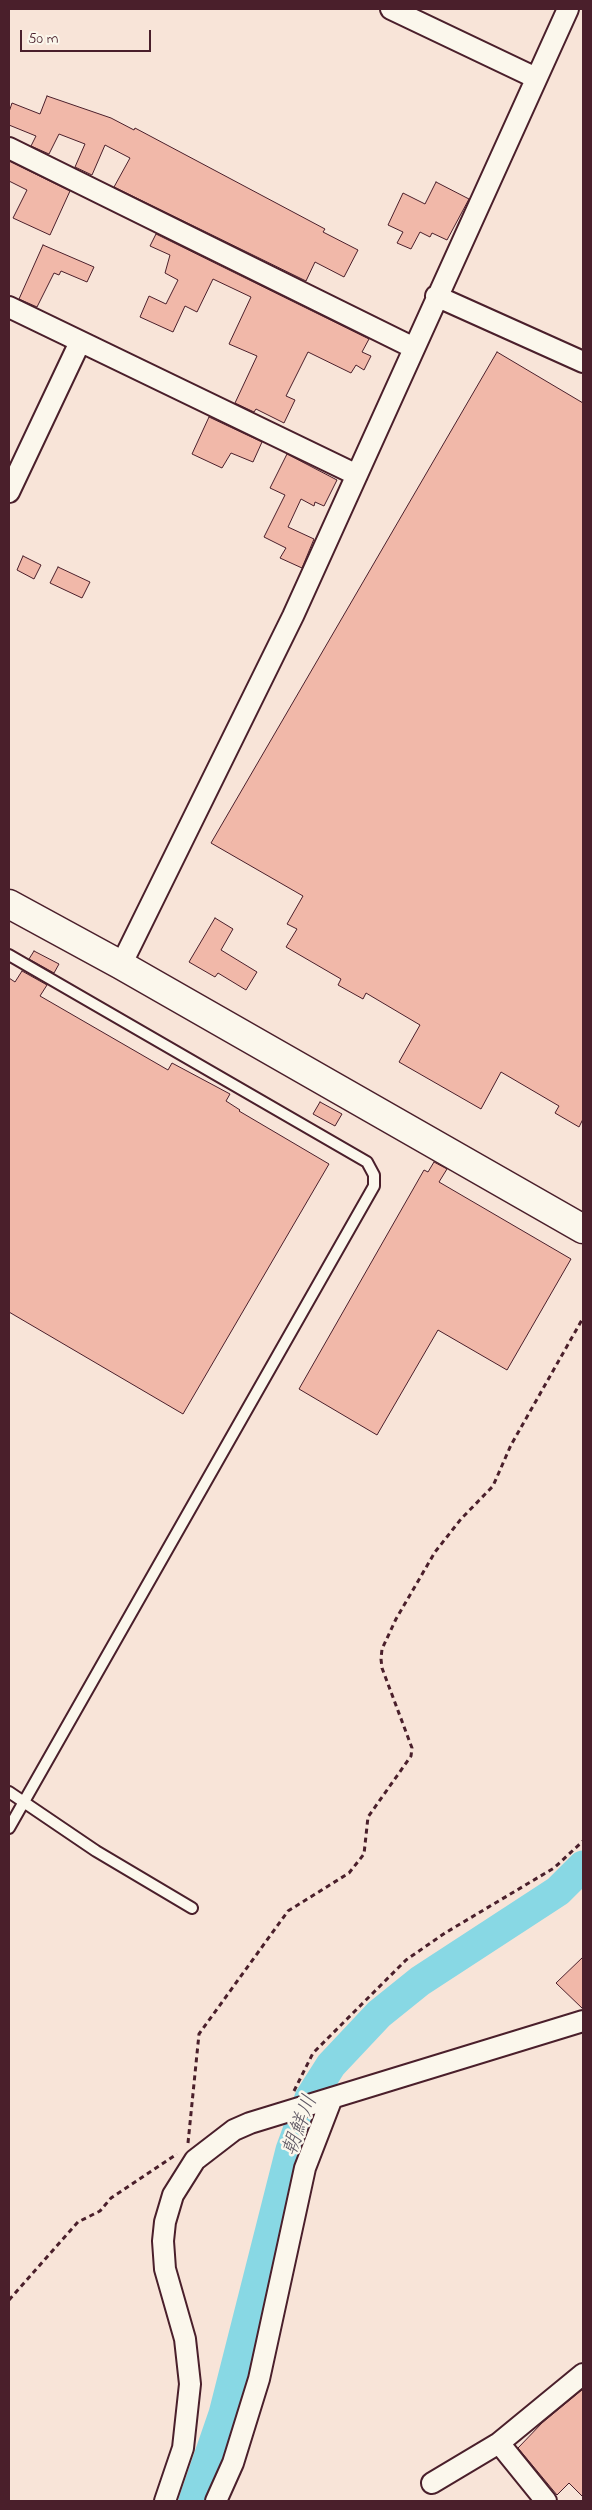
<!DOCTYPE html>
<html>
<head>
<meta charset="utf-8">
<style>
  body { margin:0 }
  #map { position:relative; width:592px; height:2510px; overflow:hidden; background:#f8e4d8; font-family:"Indie Flower",sans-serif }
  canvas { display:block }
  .frame { position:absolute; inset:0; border:10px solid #4a1f2b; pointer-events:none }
  .scale { position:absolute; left:20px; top:30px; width:131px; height:22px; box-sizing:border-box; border:2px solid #4a1f2b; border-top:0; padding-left:6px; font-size:15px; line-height:18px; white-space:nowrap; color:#4a1f2b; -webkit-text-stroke:4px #fbf7ec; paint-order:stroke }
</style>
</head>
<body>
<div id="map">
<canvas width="592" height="2510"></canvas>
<div class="frame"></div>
<div class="scale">50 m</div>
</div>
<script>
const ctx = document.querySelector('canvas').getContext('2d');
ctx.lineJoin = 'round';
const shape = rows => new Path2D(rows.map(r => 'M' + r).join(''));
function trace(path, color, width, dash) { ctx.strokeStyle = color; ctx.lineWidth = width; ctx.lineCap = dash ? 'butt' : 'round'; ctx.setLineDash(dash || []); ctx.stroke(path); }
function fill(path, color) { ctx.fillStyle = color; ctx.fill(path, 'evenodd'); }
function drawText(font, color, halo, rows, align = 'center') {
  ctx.font = font + ' "Indie Flower","Klee One",sans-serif'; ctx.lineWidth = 5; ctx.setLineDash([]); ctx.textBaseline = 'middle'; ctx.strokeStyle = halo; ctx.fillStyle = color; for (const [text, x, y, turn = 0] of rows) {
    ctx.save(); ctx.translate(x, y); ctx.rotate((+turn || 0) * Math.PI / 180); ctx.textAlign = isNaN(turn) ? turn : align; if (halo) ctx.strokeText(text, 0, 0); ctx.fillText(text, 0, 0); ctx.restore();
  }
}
trace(shape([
  [194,2501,224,2414,291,2150,310,2098,331,2065,379,2014,420,1981,558,1891,583,1866]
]), '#88d8e4', 31);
const building = shape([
  [47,96,111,118,134,130,135,128,325,229,323,232,358,250,344,277,315,262,306,281,114,187,130,158,105,145,92,175,75,167,85,144,59,134,49,154,31,146,36,136,9,125,9,112,12,103,40,114,47,96],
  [9,161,70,191,50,235,13,218,27,190,9,181,9,161],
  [436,182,469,199,447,240,432,233,430,237,420,232,411,249,397,243,403,232,388,225,403,193,425,204,436,182],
  [156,234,369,339,362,352,371,356,364,370,356,365,351,373,308,352,286,396,295,400,284,423,256,409,254,412,235,403,257,356,229,344,251,297,213,279,197,312,185,306,173,332,140,317,149,296,166,304,178,280,165,273,170,255,150,246,156,234],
  [43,245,94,267,87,282,61,271,59,275,54,273,37,307,19,299,43,245],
  [497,352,583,403,583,1119,579,1127,555,1113,559,1106,501,1072,481,1109,399,1062,420,1025,366,993,363,999,338,985,341,979,286,947,297,929,287,924,303,896,211,843,497,352],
  [209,417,262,442,253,462,231,453,222,468,192,454,209,417],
  [287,454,337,480,324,506,315,502,314,506,301,499,288,527,314,539,302,568,280,558,286,548,264,537,285,495,270,488,287,454],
  [23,556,41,565,34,579,17,570,23,556],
  [58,567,90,582,82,598,50,583,58,567],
  [215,918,233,929,221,950,257,972,246,990,218,973,215,977,189,962,215,918],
  [34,951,59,964,54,973,29,959,34,951],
  [22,971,47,985,40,996,168,1070,172,1063,230,1094,226,1101,240,1110,239,1111,329,1164,183,1414,9,1312,9,978,15,982,22,971],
  [320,1102,342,1114,335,1126,313,1114,320,1102],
  [434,1162,447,1169,439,1182,571,1259,507,1370,438,1330,377,1435,299,1389,424,1170,428,1172,434,1162],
  [583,1957,583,2009,556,1983,583,1957],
  [583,2389,583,2497,569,2483,557,2495,518,2448,542,2423,583,2389]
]);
fill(building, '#f1b8a9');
trace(building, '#4a1f2b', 1);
const lane = shape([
  [9,955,367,1162,374,1175,374,1186,9,1828],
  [9,1792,96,1851,192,1908]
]);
const street = shape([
  [391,9,536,78],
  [9,148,414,348],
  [436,296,583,362],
  [9,307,357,475],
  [9,492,80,342],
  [121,965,293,616,568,9],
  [499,2443,546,2501],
  [432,2483,499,2443,583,2374],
  [165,2501,183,2448,190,2384,185,2339,165,2269,163,2241,165,2222,173,2195,195,2160,234,2130,250,2123,583,2021],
  [216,2501,233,2463,259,2379,305,2168,332,2098]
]);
const secondary = shape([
  [9,904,121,965,583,1229]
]);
trace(lane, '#4a1f2b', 14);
trace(street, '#4a1f2b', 24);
trace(secondary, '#4a1f2b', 31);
trace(shape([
  [294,2091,313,2053,406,1960,445,1933,554,1868,583,1841],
  [188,2143,199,2034,288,1911,349,1873,364,1854,368,1817,411,1756,412,1748,382,1668,381,1659,382,1649,396,1619,435,1552,461,1519,493,1486,511,1445,583,1318],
  [9,2300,78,2222,100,2211,111,2198,177,2154]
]), '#4a1f2b', 3, [5, 4]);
trace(lane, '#fbf7ec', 10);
trace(street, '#fbf7ec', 20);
trace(secondary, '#fbf7ec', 28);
drawText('italic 21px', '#5d5662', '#fbf7ec', [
  ["朝鮮川",302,2126,-69]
]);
</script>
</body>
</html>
